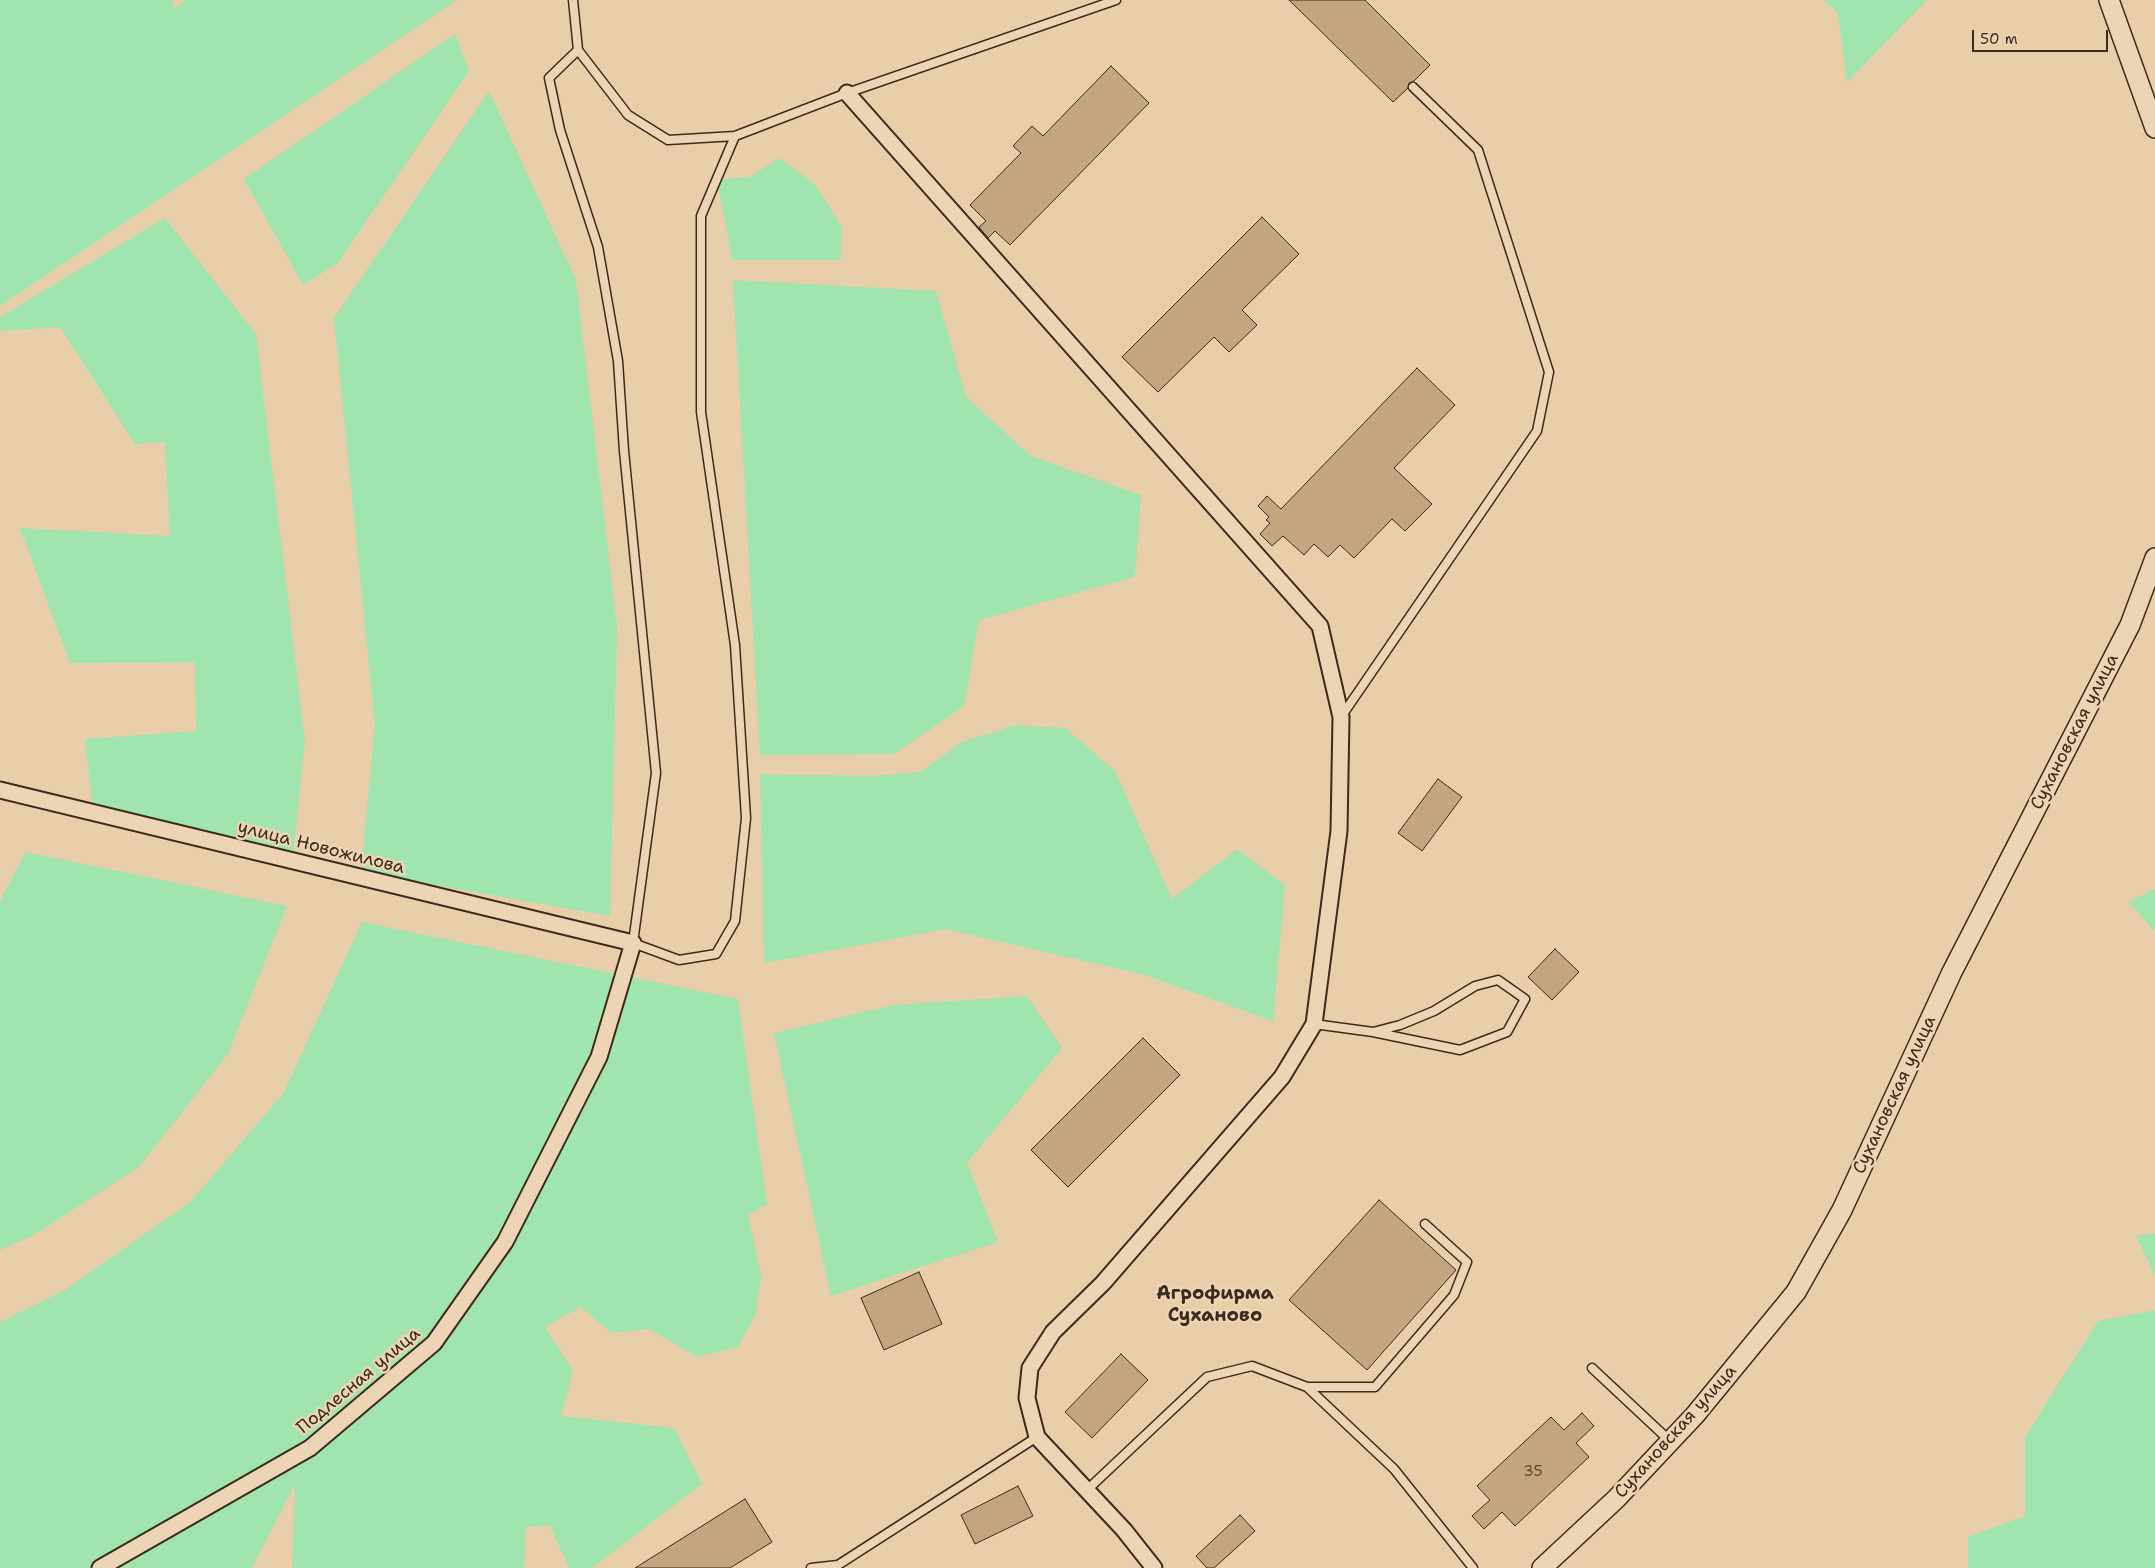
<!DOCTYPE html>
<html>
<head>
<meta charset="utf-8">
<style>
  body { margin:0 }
  #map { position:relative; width:2155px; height:1568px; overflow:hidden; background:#e9ceaa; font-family:"Shantell Sans",sans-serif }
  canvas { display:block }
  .scale { position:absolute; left:1972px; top:30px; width:136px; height:22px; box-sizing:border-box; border:2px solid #3b2a1e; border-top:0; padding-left:6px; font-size:15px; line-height:18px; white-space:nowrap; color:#3b2a1e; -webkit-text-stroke:4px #ecd4b4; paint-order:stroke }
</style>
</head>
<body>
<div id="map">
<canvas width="2155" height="1568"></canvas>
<div class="scale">50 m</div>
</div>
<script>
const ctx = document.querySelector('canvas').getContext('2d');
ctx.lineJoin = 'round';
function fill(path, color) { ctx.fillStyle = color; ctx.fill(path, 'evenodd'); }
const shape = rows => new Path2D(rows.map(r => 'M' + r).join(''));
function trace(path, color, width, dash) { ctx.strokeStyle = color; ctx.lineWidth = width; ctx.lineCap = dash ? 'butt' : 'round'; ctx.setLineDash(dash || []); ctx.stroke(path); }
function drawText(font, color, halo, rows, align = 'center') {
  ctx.font = font + ' "Shantell Sans",sans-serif'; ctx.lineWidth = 5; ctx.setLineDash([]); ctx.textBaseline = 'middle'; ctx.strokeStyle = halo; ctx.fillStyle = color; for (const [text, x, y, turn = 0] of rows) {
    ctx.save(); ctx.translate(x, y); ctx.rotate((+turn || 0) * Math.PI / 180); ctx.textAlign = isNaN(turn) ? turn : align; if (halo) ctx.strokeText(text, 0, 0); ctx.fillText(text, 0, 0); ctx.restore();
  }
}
fill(shape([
  [0,0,172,0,175,9,186,0,457,0,0,306],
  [1824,0,1927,0,1847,82,1838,13],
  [455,34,469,71,338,263,303,285,244,179],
  [489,91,576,280,617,627,610,916,361,872,375,724,334,318],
  [779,158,815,184,842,228,840,260,732,260,717,179,750,177],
  [165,218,256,334,305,741,293,855,94,820,85,739,196,731,195,662,70,663,20,528,170,536,165,442,135,444,60,327,0,331,0,317],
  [733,280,936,291,966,397,1031,456,1141,495,1135,577,979,620,964,706,894,754,760,755],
  [1016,725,1065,728,1115,771,1172,899,1237,849,1285,885,1273,1021,1145,975,946,929,764,963,760,774,872,776,920,772,962,742],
  [26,852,287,906,228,1054,139,1167,34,1235,0,1250,0,901],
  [2155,889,2155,931,2128,902],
  [362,922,738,999,767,1204,748,1215,761,1274,756,1313,738,1347,697,1357,649,1329,611,1333,581,1307,545,1327,573,1371,561,1416,674,1428,702,1484,592,1568,569,1568,550,1525,526,1527,524,1568,292,1568,295,1484,252,1568,0,1568,0,1322,65,1290,190,1202,283,1094],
  [1027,996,1062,1048,967,1163,998,1242,831,1296,774,1033,894,1005],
  [2155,1233,2155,1276,2136,1236],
  [2155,1310,2155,1568,1968,1568,1968,1537,2025,1516,2025,1437,2098,1321]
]), '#a0e4af');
const building = shape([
  [1289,0,1365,0,1430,65,1414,81,1409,83,1408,88,1393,102,1289,0],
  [1111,66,1149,103,1010,245,995,231,988,238,979,227,986,221,970,205,1021,153,1013,146,1032,126,1043,136,1111,66],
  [1262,217,1299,254,1242,310,1257,325,1229,352,1214,337,1158,392,1122,357,1262,217],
  [1417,368,1455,405,1394,468,1432,504,1405,531,1392,519,1354,558,1340,545,1328,557,1314,544,1304,555,1283,536,1272,546,1260,534,1270,523,1266,520,1269,517,1258,506,1267,496,1281,509,1417,368],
  [1438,779,1462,797,1422,851,1398,833,1438,779],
  [1555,949,1579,972,1552,1000,1528,977,1555,949],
  [1143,1038,1180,1075,1068,1187,1031,1150,1143,1038],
  [1379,1200,1456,1270,1367,1370,1289,1300,1379,1200],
  [919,1272,942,1324,884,1350,861,1298,919,1272],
  [1121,1354,1148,1380,1092,1438,1065,1412,1121,1354],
  [1582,1413,1594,1426,1576,1443,1589,1457,1515,1526,1502,1512,1484,1529,1472,1516,1490,1500,1477,1486,1551,1417,1564,1430,1582,1413],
  [1018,1486,1033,1516,975,1544,961,1515,1018,1486],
  [745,1499,772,1542,730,1568,635,1568,745,1499],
  [1240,1515,1255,1531,1214,1568,1207,1568,1196,1556,1240,1515]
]);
fill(building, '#c3a57f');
trace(building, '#3b2a1e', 1);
const service = shape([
  [573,0,578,50,628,115,668,140,735,136,847,93,1116,0],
  [578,50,549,78,560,130,598,247,618,361,624,451,656,773,633,943,679,960,716,954,735,921,746,818,735,645,701,412,701,216,735,136],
  [1341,717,1537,431,1549,372,1478,150,1413,87],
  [1314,1024,1373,1032,1460,1050,1507,1032,1525,999,1498,980,1475,986,1434,1011,1400,1025,1373,1032],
  [1592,1368,1670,1441],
  [1307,1387,1375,1387,1454,1295,1467,1262,1425,1224],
  [1087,1490,1207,1377,1252,1366,1307,1387,1394,1469,1473,1568],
  [811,1568,838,1565,1037,1437]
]);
const minor = shape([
  [847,93,1320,626,1341,717,1339,831,1314,1024,1282,1077,1103,1283,1053,1332,1030,1368,1027,1398,1037,1437,1124,1530,1154,1568],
  [0,790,633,943,599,1057,505,1242,434,1343,310,1448,100,1568]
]);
const tertiary = shape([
  [2109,0,2155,128],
  [1542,1568,1616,1499,1695,1415,1796,1292,1842,1210,1952,972,2130,625,2155,558]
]);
trace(service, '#3b2a1e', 11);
trace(minor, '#3b2a1e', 19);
trace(tertiary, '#3b2a1e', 22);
trace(service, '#ecd4b4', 8);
trace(minor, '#ecd4b4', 15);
trace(tertiary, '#ecd4b4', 19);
drawText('15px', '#5d4936', null, [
  ["35",1533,1472]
]);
drawText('18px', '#3b2a1e', '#ecd4b4', [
  ["Сухановская улица",2075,732,-63],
  ["улица Новожилова",321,848,14],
  ["Сухановская улица",1895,1095,-65],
  ["Подлесная улица",359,1381,-40],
  ["Сухановская улица",1676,1432,-48]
]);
drawText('bold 19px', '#3b2a1e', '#ecd4b4', [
  ["Агрофирма",1215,1294],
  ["Суханово",1215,1316]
]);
</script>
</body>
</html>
